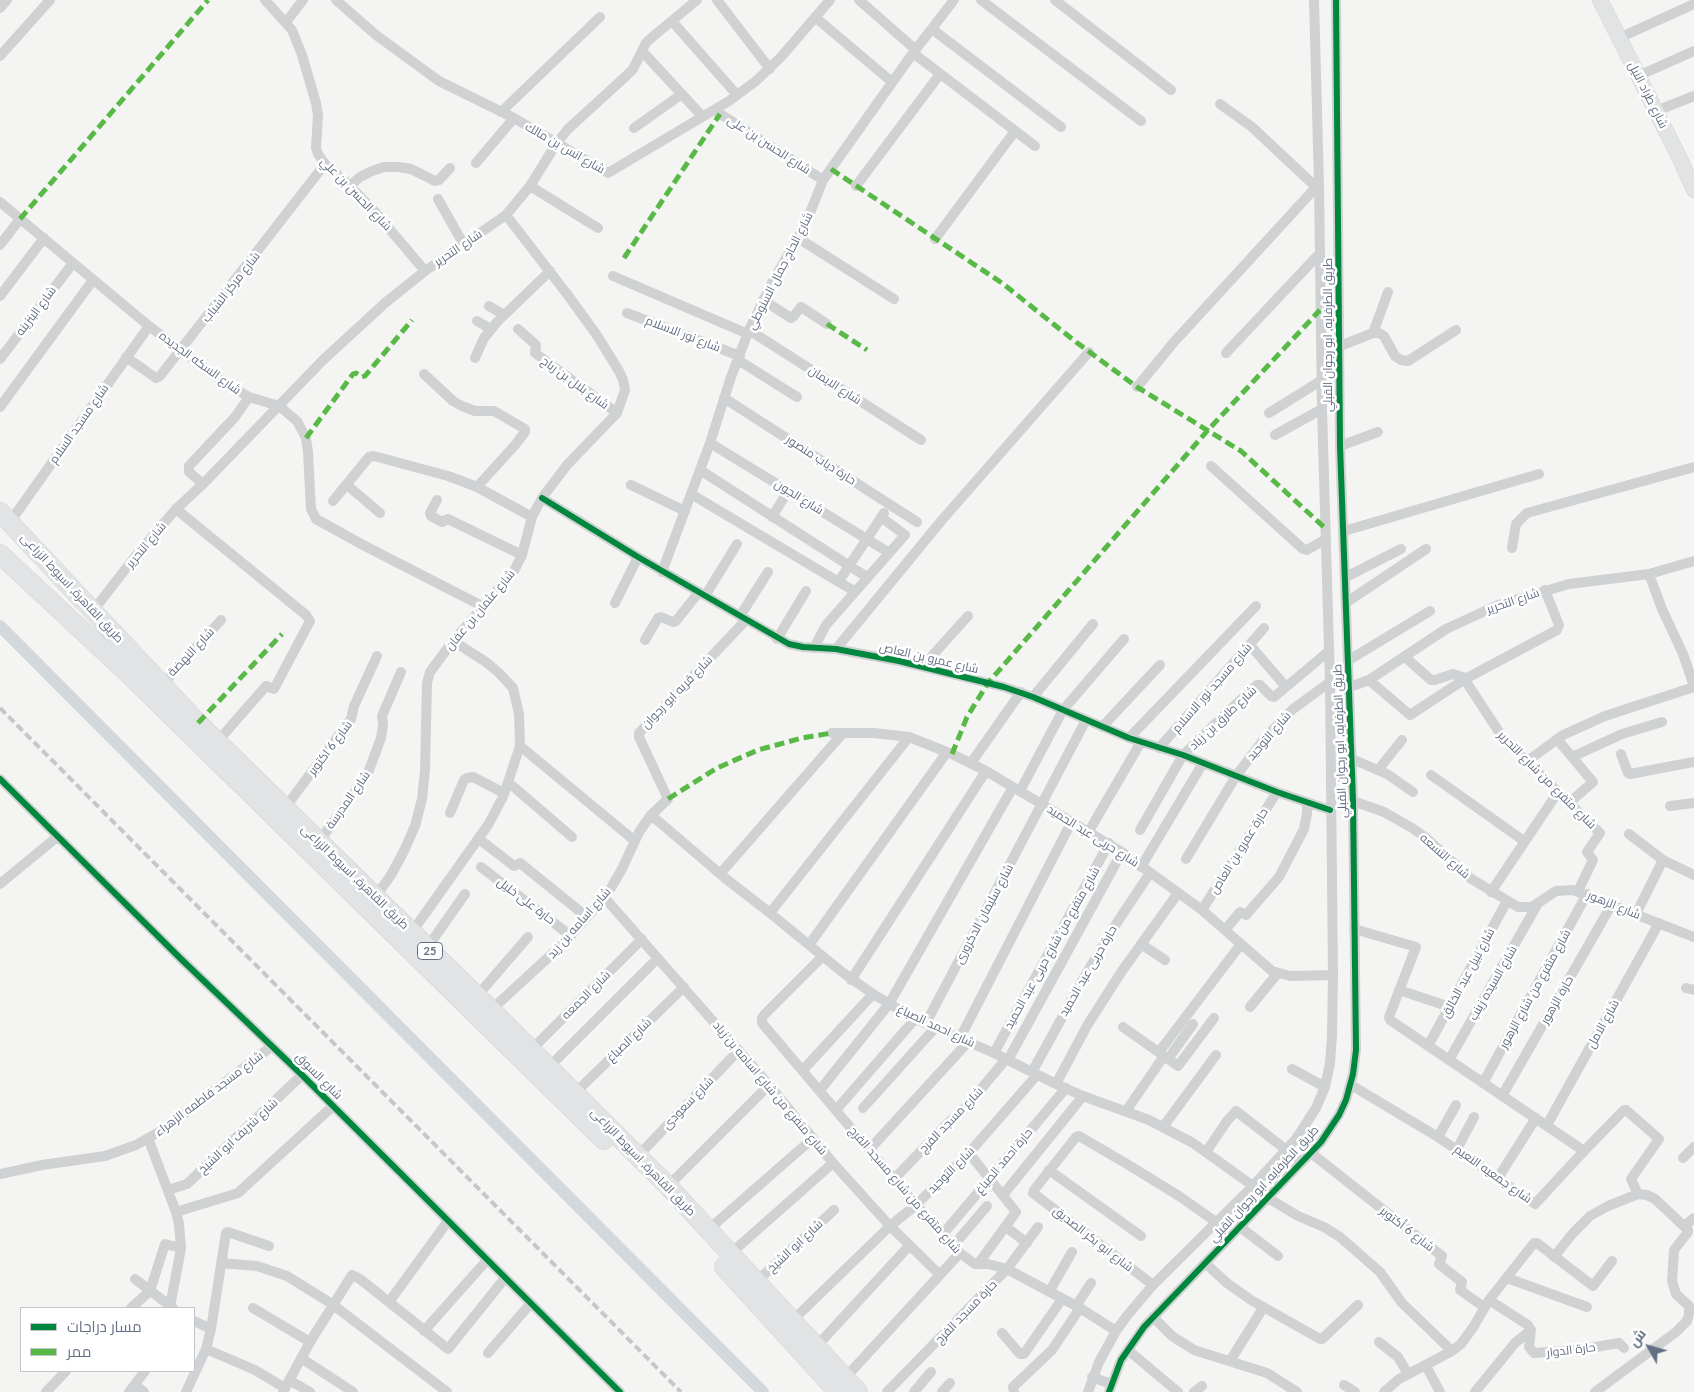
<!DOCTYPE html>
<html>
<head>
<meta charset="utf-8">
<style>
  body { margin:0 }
  #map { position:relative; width:1694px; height:1392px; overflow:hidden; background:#f4f5f3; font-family:Lato,Cairo,sans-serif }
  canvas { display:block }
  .legend { position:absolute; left:20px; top:1307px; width:175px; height:65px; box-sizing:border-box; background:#fff; border:1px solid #c1c5ce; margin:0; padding:6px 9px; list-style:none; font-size:15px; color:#636f85 }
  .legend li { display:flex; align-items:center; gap:10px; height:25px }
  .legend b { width:25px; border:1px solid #c1c5ce }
  .north { position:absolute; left:1624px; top:1322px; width:50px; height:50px; -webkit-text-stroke:4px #fff; paint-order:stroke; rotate:308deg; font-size:14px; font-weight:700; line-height:20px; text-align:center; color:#636f85 }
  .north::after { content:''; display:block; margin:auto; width:18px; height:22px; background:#636f85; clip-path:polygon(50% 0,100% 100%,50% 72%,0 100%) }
</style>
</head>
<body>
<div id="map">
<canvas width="1694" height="1392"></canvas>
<ul class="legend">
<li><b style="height:6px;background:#00873e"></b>مسار دراجات</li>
<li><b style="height:6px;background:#58b947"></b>ممر</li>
</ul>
<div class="north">ش</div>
</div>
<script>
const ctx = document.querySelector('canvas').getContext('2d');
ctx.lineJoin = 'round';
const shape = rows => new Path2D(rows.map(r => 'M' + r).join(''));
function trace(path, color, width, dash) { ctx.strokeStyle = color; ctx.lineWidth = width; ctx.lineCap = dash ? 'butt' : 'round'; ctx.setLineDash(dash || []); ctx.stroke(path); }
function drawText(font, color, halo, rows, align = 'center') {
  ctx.font = font + ' Lato,Cairo,sans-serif'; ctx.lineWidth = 5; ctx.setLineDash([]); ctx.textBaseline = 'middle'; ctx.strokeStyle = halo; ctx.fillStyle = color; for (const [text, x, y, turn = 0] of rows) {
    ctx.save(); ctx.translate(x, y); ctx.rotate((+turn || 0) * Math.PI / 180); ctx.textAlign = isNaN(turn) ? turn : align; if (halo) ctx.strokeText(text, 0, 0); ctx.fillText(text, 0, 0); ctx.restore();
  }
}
trace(shape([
  [0,626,763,1392]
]), '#d3d8dd', 12);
const secondary = shape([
  [1600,0,1681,161,1694,190]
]);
const highway = shape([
  [0,512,198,723,491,1010,668,1186,858,1392],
  [0,554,134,679,604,1140],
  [724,1267,838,1392]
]);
trace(secondary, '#d1d3d3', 16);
trace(highway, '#d0d2d2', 20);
trace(shape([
  [265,0,292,30,302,55,316,103,318,115,316,148,318,154,325,164,350,186,376,213,425,271],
  [336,0,376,35,439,81,514,118,608,173,729,101,756,81,781,57,830,0],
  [717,0,770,69],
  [859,0,916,50],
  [981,0,1141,121],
  [1055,0,1171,90],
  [0,8,7,0],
  [815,17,892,82],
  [672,21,737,95],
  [286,22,303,0],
  [932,29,1061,127],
  [1619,38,1694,4],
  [642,51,702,116],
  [913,53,1035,146],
  [0,56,50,0],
  [1638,76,1694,51],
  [1220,104,1252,127,1316,187],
  [714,110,823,180],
  [1656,111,1694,96],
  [501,112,600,17],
  [634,128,682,94],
  [476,163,514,118],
  [350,186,360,177,372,171,384,167,398,167,411,169,435,181,439,180,450,168],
  [530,186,598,228],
  [856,186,940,74],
  [438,199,464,245],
  [0,202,149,326,223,382,249,397,279,406,297,421,306,438,308,452,311,509,316,519,363,545,484,607],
  [798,238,894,299],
  [935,239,1015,131],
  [0,245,20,219],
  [613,276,748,334],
  [0,296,44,238],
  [763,300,791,318,793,317,801,307,827,324],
  [489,306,504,315],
  [627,313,740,356],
  [477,321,491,329],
  [518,329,536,345,535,353,617,413],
  [749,330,921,440],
  [1373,333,1388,292],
  [1340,346,1373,333,1379,333,1384,336,1395,356,1401,360,1408,361,1456,330],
  [1226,353,1320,253],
  [126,357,156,378,160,376,325,164],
  [475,358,484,338,497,322,550,271],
  [0,359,73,263],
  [738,360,797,397],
  [424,374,453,401,462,406,475,411,494,411,525,429,525,432,515,445,477,487],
  [1137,387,1174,342,1319,184],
  [724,398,917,522],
  [0,407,93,280],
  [1269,413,1322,380],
  [1275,435,1322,409],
  [710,443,888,552],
  [1340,446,1378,432],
  [1211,466,1303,549,1307,550,1326,539],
  [700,470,867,577],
  [203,484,323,360,385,303,425,271,506,215,530,186,556,144,568,129,625,77,633,69,646,43,650,39,697,0],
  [347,485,380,513],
  [631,485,685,511],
  [691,494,854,591],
  [542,498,638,557,789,644,803,647,836,649,899,661,1004,687,1033,697,1129,738,1183,755,1277,792,1330,810],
  [437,500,430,513,431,516,442,522,448,519,522,555],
  [333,501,369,457,374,456,448,476,464,482,477,487,532,517],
  [176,509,306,615,310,621,274,689,266,686,217,742],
  [772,517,788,491],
  [10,522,149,326],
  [1344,531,1539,474],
  [1512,548,1516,524,1527,513,1694,467],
  [662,572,710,443,731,377,749,330,773,281,806,223,823,180,913,53,954,0],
  [1649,574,1662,609,1683,654,1694,686],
  [1346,577,1401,549],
  [839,581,884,513],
  [705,596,737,544],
  [1347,602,1426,549],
  [615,603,638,557],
  [93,611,134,558,176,509,203,484,189,472,189,466,235,417,249,397],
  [740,616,768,572],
  [777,639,806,591],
  [645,640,658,618,661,617,673,622,676,621,699,592],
  [1250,645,1286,687],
  [814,648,826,625,905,535,881,517],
  [836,649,942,520,1089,352],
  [1405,657,1431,680,1435,680,1453,674,1463,677,1503,738,1600,833,1587,852,1593,860,1578,891],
  [1349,660,1430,611],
  [923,666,968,616],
  [1369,680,1410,715,1465,679,1557,630,1559,625,1545,590],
  [162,685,221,620],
  [1350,687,1369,680,1446,629,1498,605,1569,584,1649,574,1694,561],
  [1033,697,1093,624],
  [1102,727,1160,665],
  [832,733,874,733,909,737,952,754,986,771,1122,852,1202,910,1272,971,1290,976,1333,975],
  [1129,738,1256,606],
  [1557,739,1593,782,1569,803],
  [520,746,635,841],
  [1159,748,1264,628],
  [1621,754,1628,773,1630,774,1694,762],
  [1572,757,1622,734,1662,722],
  [1352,759,1387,774,1413,792],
  [1526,762,1563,735,1605,716,1694,687],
  [971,763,1021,692],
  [1378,770,1402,740],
  [1431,775,1524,841],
  [0,779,181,959,302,1075,620,1392],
  [508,782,572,837],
  [1020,791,1063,710,1124,639],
  [1353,801,1384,812,1412,828,1425,837,1470,878,1518,907,1532,907,1556,891,1573,890,1694,937],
  [1670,806,1694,803],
  [285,808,351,719,354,706,377,656],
  [450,813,464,780,467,778,473,777,504,793],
  [651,815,725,878,770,913,842,972,873,994,915,1019,994,1053,1056,1084,1083,1096,1149,1120,1193,1143,1253,1186],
  [1140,830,1183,755,1219,720,1257,685,1260,685,1271,696,1274,697,1329,651],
  [1089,831,1141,742],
  [1629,834,1663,860,1694,875],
  [479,839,514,866,520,863,587,917],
  [319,842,368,773,381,738,383,725,382,716,401,672],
  [1186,859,1236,776,1264,739,1293,709,1330,682],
  [481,867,571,936],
  [1141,867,1203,763],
  [720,874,843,733],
  [0,884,57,837],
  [1491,892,1558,792],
  [604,897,769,1085,833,1163,890,1226,940,1275],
  [374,899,391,875,404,851,415,826,422,799,425,770,427,683,430,672,453,641,514,571,522,555,532,517,542,498,567,465,617,413,625,390,623,380,619,371,596,334,567,294,506,215],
  [1202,910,1277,792],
  [770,913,909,737],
  [1636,914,1663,860],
  [1354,929,1416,947,1389,1017,1390,1020,1584,1151],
  [1225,930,1240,912,1246,915,1279,877,1304,829,1307,813,1307,802],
  [412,932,488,825,503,797,520,746,519,714,513,688,499,673,486,662,453,641],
  [1141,944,1165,960],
  [809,945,947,752],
  [427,948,465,894],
  [822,957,765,1014,762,1018,762,1023,916,1205,960,1253,975,1264,988,1264,1007,1269,1080,1308,1116,1331],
  [851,980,986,771],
  [1686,988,1694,990],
  [1399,990,1450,1007],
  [477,996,528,937],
  [1250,1007,1277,974],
  [491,1010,564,943,596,907,611,888,622,869,639,832,651,815,668,799,639,737,639,733,746,620],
  [926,1023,1086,720],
  [1123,1027,1178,1066,1214,1018],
  [960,1038,1072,821],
  [1428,1046,1507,901],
  [531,1050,642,939],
  [1159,1052,1241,944],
  [994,1053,1109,843],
  [1168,1059,1193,1024],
  [1008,1060,1122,852],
  [1449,1060,1537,905],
  [549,1067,658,958],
  [1292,1069,1325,1087],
  [803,1070,873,994],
  [1032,1072,1086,974,1118,921,1150,873],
  [1483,1083,1587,894],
  [1056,1084,1088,1024,1122,971,1178,893],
  [1351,1085,1438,1137,1535,1204,1584,1151,1624,1110,1626,1110,1659,1139,1631,1179,1638,1194],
  [820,1090,889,1004,1013,787],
  [575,1093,684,987],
  [1502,1096,1612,904],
  [863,1108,935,1028],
  [836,1110,915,1019],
  [1126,1111,1164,1056],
  [1547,1125,1659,923],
  [1163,1127,1216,1055],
  [1438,1137,1456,1105],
  [148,1138,176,1212,179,1224,181,1248,170,1307],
  [1457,1149,1474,1117],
  [869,1150,968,1042],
  [1206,1152,1227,1121,1236,1111,1302,1162],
  [969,1153,1016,1212,978,1264],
  [1311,1153,1442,1256,1439,1264,1462,1282,1460,1290,1484,1307],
  [638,1156,739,1050],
  [1683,1158,1694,1147],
  [1049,1170,1141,1236],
  [0,1174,42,1165,105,1156,136,1145,166,1128,272,1046],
  [1498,1178,1536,1118],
  [894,1179,947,1124,966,1107,1006,1059],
  [668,1186,769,1085],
  [168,1190,187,1184,302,1075],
  [1003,1195,1083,1096],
  [1268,1198,1298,1216,1324,1227,1340,1237,1380,1272,1402,1303,1452,1351],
  [176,1212,238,1193,333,1106],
  [1684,1226,1694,1218],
  [1006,1227,1027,1243],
  [1240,1227,1278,1256],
  [708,1230,812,1139],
  [943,1234,1066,1088],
  [953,1246,987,1206],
  [730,1254,833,1163],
  [1554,1257,1573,1233,1590,1216,1608,1206,1638,1194,1647,1195,1655,1199,1688,1230,1688,1232,1674,1250,1672,1281,1676,1294,1689,1306,1689,1314,1687,1321,1676,1332,1595,1392],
  [221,1263,257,1266,287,1276,332,1304,447,1392],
  [1205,1263,1227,1283,1251,1300,1320,1339,1322,1339,1358,1305],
  [1507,1278,1587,1307],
  [135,1279,173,1308],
  [756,1282,834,1210],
  [1153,1285,1033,1193,1034,1190,1076,1137,1079,1136,1132,1167,1179,1196,1216,1222],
  [1049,1292,1072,1252],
  [1489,1300,1528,1325,1531,1330,1529,1347,1534,1353,1578,1350,1619,1343,1624,1348],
  [389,1302,448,1221],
  [1076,1306,1091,1283],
  [131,1308,150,1291,165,1244,181,1248],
  [253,1308,310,1342],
  [1153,1317,1172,1336,1194,1350,1267,1373,1297,1392],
  [194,1321,211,1329],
  [792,1321,890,1226,916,1205,969,1153,1037,1075],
  [424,1331,487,1260],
  [1002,1333,1020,1354,1024,1354,1062,1299],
  [1379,1342,1398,1357,1408,1374],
  [816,1347,909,1246],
  [206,1349,255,1370,285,1388],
  [1128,1350,1178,1392],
  [488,1353,531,1303],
  [301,1358,353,1392],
  [1230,1361,1263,1308],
  [1426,1366,1440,1392],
  [1092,1377,1111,1384],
  [845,1378,960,1253],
  [289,1380,310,1392],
  [135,1385,144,1392],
  [1344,1385,1355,1392],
  [46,1392,66,1371],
  [129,1392,145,1371],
  [186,1392,206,1349,211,1329,226,1233,228,1232,269,1246],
  [283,1392,310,1342,352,1275,360,1279,448,1349,505,1278],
  [887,1392,1007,1269,1038,1227],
  [914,1392,931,1372],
  [942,1392,950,1383],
  [1014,1392,1013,1387,1052,1350,1080,1308],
  [1088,1392,1099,1362,1116,1331,1126,1317,1153,1285,1253,1186,1296,1139,1316,1108,1325,1087,1330,1063,1332,1035,1333,975,1330,682,1322,409,1319,184,1314,0],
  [1109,1392,1121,1360,1144,1327,1321,1142,1339,1115,1346,1100,1353,1074,1356,1050,1353,801,1340,446,1336,0],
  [1194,1392,1202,1386],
  [1384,1392,1399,1379,1452,1351,1461,1344,1474,1326,1489,1300,1534,1243,1537,1243,1593,1286,1612,1261],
  [1475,1392,1515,1343,1531,1330]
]), '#d0d1d2', 10);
trace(secondary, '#e2e3e4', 15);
trace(highway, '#e2e3e4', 19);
trace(shape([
  [0,708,681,1392]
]), '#c6c7c8', 4, [8, 4]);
trace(shape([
  [831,169,1002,283,1076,342,1137,387,1241,451,1325,528],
  [20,219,208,0],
  [624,258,720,114],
  [827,324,867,350],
  [306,438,353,374,356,373,362,377,365,376,412,320],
  [198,723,282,634],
  [952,754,967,717,988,683,1208,430,1320,310],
  [668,799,717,768,758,750,802,738,832,733]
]), '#58b947', 5, [10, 5]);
trace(shape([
  [542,498,638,557,789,644,803,647,836,649,899,661,1004,687,1033,697,1129,738,1183,755,1277,792,1330,810],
  [0,779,181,959,302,1075,620,1392],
  [1109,1392,1121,1360,1144,1327,1321,1142,1339,1115,1346,1100,1353,1074,1356,1050,1353,801,1340,446,1336,0]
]), '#00873e', 6);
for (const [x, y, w] of [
  [430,951,25]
]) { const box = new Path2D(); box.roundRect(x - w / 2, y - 8.5, w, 17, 4); ctx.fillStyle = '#fff'; ctx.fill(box); trace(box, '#636f85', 1); }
drawText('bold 11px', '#636f85', null, [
  ["25",430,951]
]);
drawText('12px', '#636f85', '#fff', [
  ["شارع طراد النيل",1648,95,63],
  ["شارع الحسن بن على",769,145,33],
  ["شارع انس بن مالك",565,148,30],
  ["شارع الحسن بن علي",356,194,46],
  ["شارع التحرير",458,248,-34],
  ["شارع الحاج جمال السنوطي",780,271,-63],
  ["شارع مركز الشباب",231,287,-52],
  ["شارع البنزينه",36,311,-53],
  ["شارع نور الاسلام",683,334,21],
  ["طريق الطرفايه, ابو رجوان القبلي",1328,335,-90],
  ["شارع السكه الجديده",200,363,36],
  ["شارع بلال بن رباح",575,383,36],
  ["شارع الايمان",835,385,33],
  ["شارع مسجد السلام",79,424,-55],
  ["حارة دياب منصور",821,460,33],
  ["شارع الجون",799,497,32],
  ["شارع التحرير",146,545,-50],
  ["طريق القاهرة, اسيوط الزراعى",72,588,47],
  ["شارع التحرير",1513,601,-19],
  ["شارع عثمان بن عفان",480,610,-50],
  ["شارع النهضة",191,652,-47],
  ["شارع عمرو بن العاص",929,658,13],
  ["شارع مسجد نور الاسلام",1212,688,-49],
  ["شارع قريه ابو رجوان",677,692,-46],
  ["شارع طارق بن زياد",1223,718,-43],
  ["شارع التوحيد",1269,736,-49],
  ["طريق الطرفايه, ابو رجوان القبلي",1340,741,-92],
  ["شارع 6 اكتوبر",330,748,-53],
  ["شارع متفرع من شارع التحرير",1547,780,45],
  ["شارع المدرسة",348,800,-55],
  ["شارع حربى عبد الحميد",1093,836,32],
  ["حارة عمرو بن العاص",1239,851,-58],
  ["شارع التسعه",1445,856,41],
  ["طريق القاهرة, اسيوط الزراعى",355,877,44],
  ["حارة على خليل",526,901,37],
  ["شارع الزهور",1614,905,22],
  ["شارع سليمان الدكرورى",984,914,-62],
  ["شارع اسامه بن زيد",579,923,-49],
  ["شارع متفرع من شارع حربى عبد الحميد",1052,948,-61],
  ["حارة حربى عبد الحميد",1088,971,-60],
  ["شارع نبيل عبد الخالق",1468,973,-62],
  ["شارع السيده زينب",1493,983,-60],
  ["شارع متفرع من شارع الزهور",1535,989,-61],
  ["شارع الجمعه",586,995,-45],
  ["حارة الزهور",1557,1000,-60],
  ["شارع الامل",1603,1024,-61],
  ["شارع احمد الصباغ",936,1026,25],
  ["شارع الصباغ",629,1040,-44],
  ["شارع السوق",319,1076,45],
  ["شارع متفرع من شارع اسامه بن زياد",770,1088,50],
  ["شارع مسجد فاطمه الزهراء",209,1094,-37],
  ["شارع سعودى",688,1103,-46],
  ["شارع مسجد الفرج",951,1120,-46],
  ["شارع شريف ابو الشيخ",238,1136,-43],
  ["حارة احمد الصباغ",1004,1161,-50],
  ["طريق القاهرة, اسيوط الزراعى",643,1162,46],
  ["شارع التوحيد",951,1170,-45],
  ["شارع جمعيه النعيم",1493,1174,35],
  ["طريق الطرفايه, ابو رجوان القبلي",1264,1184,-47],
  ["شارع متفرع من شارع مسجد الفرج",905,1190,49],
  ["شارع 6 أكتوبر",1407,1229,38],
  ["شارع ابو بكر الصديق",1093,1239,38],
  ["شارع ابو الشيخ",795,1246,-43],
  ["حارة مسجد الفرج",966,1312,-46],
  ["حارة الدوار",1571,1350,-7]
]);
</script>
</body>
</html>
